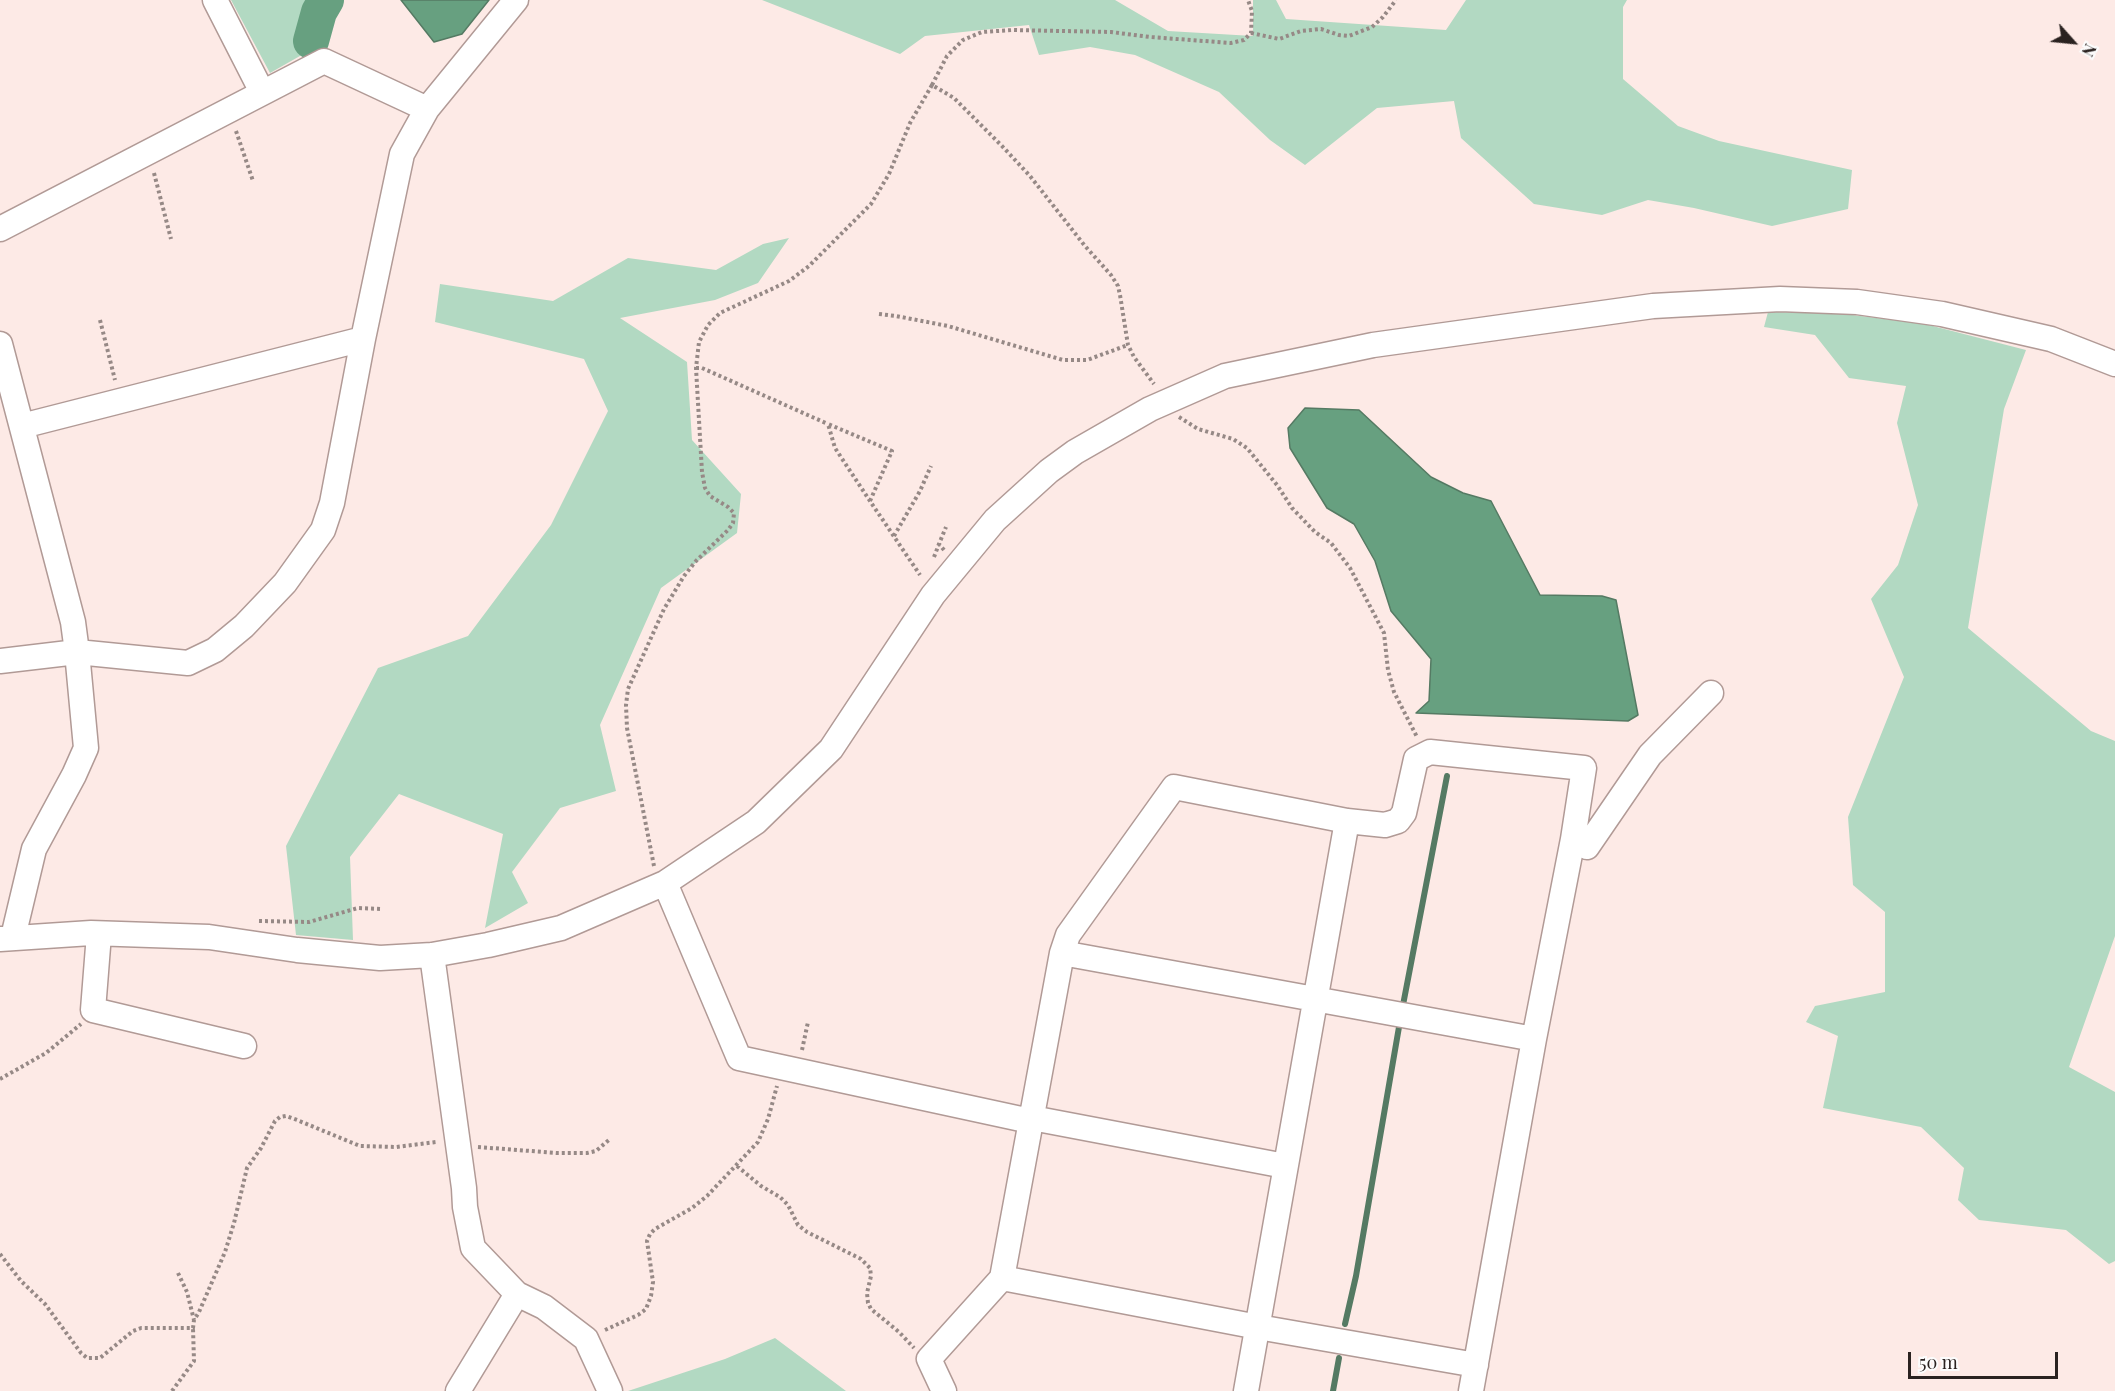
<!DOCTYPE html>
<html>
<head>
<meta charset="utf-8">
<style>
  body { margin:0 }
  #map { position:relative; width:2115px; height:1391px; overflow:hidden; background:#fdeae6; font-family:"Playfair Display",serif }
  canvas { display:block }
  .north { position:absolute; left:2043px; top:12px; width:60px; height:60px; -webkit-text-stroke:4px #fcfcfc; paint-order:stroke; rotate:117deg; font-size:16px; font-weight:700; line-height:24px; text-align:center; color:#2a2220 }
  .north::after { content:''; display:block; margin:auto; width:21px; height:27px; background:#2a2220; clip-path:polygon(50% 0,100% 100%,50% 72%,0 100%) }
  .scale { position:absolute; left:1908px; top:1352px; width:150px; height:27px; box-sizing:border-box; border:3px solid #2a2220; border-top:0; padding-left:8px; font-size:18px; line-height:21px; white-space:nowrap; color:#2a2220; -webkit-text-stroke:4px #fcfcfc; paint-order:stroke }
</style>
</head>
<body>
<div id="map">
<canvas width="2115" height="1391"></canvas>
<div class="north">N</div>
<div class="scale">50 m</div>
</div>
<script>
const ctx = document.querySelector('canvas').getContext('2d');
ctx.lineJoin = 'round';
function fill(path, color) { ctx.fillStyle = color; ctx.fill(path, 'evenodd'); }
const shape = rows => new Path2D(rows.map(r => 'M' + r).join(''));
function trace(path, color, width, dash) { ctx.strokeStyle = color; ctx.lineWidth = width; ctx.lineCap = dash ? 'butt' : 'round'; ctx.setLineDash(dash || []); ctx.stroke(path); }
fill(shape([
  [231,0,319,0,301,35,307,52,270,73],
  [762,0,1115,0,1168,31,1253,36,1253,0,1276,0,1286,19,1446,30,1466,0,1627,0,1623,7,1623,79,1678,126,1719,141,1852,170,1848,209,1772,226,1694,208,1648,200,1602,215,1534,204,1461,138,1454,101,1377,108,1305,165,1270,140,1219,92,1135,55,1090,47,1039,55,1029,25,925,36,900,54],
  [789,238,758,283,715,300,620,318,687,362,692,440,741,494,737,533,661,588,600,725,616,791,560,808,512,872,528,903,485,928,503,834,399,794,350,857,353,940,296,935,286,846,378,668,468,636,551,525,608,411,584,359,435,322,440,284,553,301,628,258,716,270,763,244],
  [1768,312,1836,313,1925,324,2026,350,2004,409,1968,628,2091,731,2115,741,2115,936,2069,1067,2115,1092,2115,1261,2109,1264,2066,1230,1979,1220,1958,1200,1964,1168,1921,1127,1823,1108,1838,1036,1806,1022,1815,1006,1885,992,1885,912,1853,885,1848,817,1904,677,1871,599,1898,565,1918,505,1897,423,1906,386,1849,378,1815,335,1764,327],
  [775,1338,846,1391,628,1391,725,1359]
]), '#b2d9c2');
const water = shape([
  [401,0,489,0,462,34,434,42,401,0],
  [1305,408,1359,410,1431,477,1463,493,1491,501,1540,595,1602,596,1616,600,1638,715,1628,721,1416,713,1429,701,1431,659,1391,611,1375,561,1354,524,1327,508,1290,448,1288,428,1305,408]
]);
fill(water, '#67a080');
trace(water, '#557a63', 1.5);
trace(shape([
  [1403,1005,1447,776],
  [1345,1324,1356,1276,1399,1027],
  [1333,1391,1339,1358]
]), '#557a63', 6);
trace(shape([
  [311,41,319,12,326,0]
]), '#67a080', 36);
const minor = shape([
  [215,0,262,92],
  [0,229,324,61,427,109],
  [0,344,73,622,77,652,86,748,74,775,34,849,13,937],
  [22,426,363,339],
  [0,661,77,652,188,663,215,650,244,626,285,583,323,530,332,503,363,339,402,154,427,109,516,0],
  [1573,839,1587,847,1650,755,1711,693],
  [665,883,739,1058,1021,1119,1032,1118,1285,1166],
  [99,934,93,1010,244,1046],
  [0,939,91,933,209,937,297,950,380,958,432,955,488,945,561,928,665,883,756,822,831,749,933,595,995,520,1049,471,1075,452,1150,409,1225,376,1373,345,1653,306,1780,299,1857,302,1942,314,2051,339,2115,364],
  [1062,953,1534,1039],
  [432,955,464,1188,465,1207,473,1248,517,1294,458,1391],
  [1002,1278,1258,1327,1476,1365],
  [517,1294,544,1307,586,1339,610,1391],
  [944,1391,929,1359,1002,1278,1062,953,1068,935,1174,787,1347,821,1385,825,1398,821,1404,813,1416,759,1430,752,1584,768,1573,839,1534,1039,1471,1391],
  [1246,1391,1347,821]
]);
trace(minor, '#b19a96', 27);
trace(shape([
  [1251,33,1279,39,1301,31,1321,29,1339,35,1349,36,1372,27,1383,17,1396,0],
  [932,85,947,56,963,40,982,32,1013,30,1111,32,1150,37,1231,43,1244,40,1251,33,1252,11,1248,0],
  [236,131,253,181],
  [154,173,171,239],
  [879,314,896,316,948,326,1063,360,1087,360,1128,345],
  [100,320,115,380],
  [696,368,702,368,828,424],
  [1179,417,1198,429,1233,439,1247,448,1277,485,1292,508,1315,532,1331,543,1350,568,1384,633,1388,670,1394,692,1417,737],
  [870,501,892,451,828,424,835,448,870,501,920,575],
  [894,536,920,491,931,466],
  [944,550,939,544,946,527],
  [934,557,939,544],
  [654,866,627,728,626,705,628,689,664,609,684,576,696,561,728,530,733,523,734,513,728,507,710,496,705,488,702,472,696,368,699,342,708,325,720,313,789,281,809,266,871,204,889,174,910,123,932,85,954,98,1002,146,1030,176,1085,246,1111,275,1118,286,1120,295,1128,345,1134,357,1154,384],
  [259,921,309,922,358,908,383,909],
  [802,1050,808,1022],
  [0,1079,46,1053,81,1024],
  [478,1147,557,1153,587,1153,596,1151,610,1139],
  [737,1166,761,1186,780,1197,788,1205,798,1225,807,1232,861,1259,870,1268,871,1276,867,1293,868,1303,871,1309,899,1332,914,1348],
  [0,1254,21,1281,45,1304,81,1353,87,1358,100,1358,133,1331,141,1328,193,1328,194,1320,199,1312,225,1252,234,1223,247,1168,261,1148,275,1121,280,1117,286,1116,297,1120,360,1146,396,1147,436,1142],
  [178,1273,187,1292,194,1320],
  [605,1330,638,1315,646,1309,651,1296,653,1282,647,1241,650,1234,655,1229,692,1208,707,1196,758,1142,768,1119,777,1086],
  [172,1391,194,1361,193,1328]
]), '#968986', 4, [3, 3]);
trace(minor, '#fff', 24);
</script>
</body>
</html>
